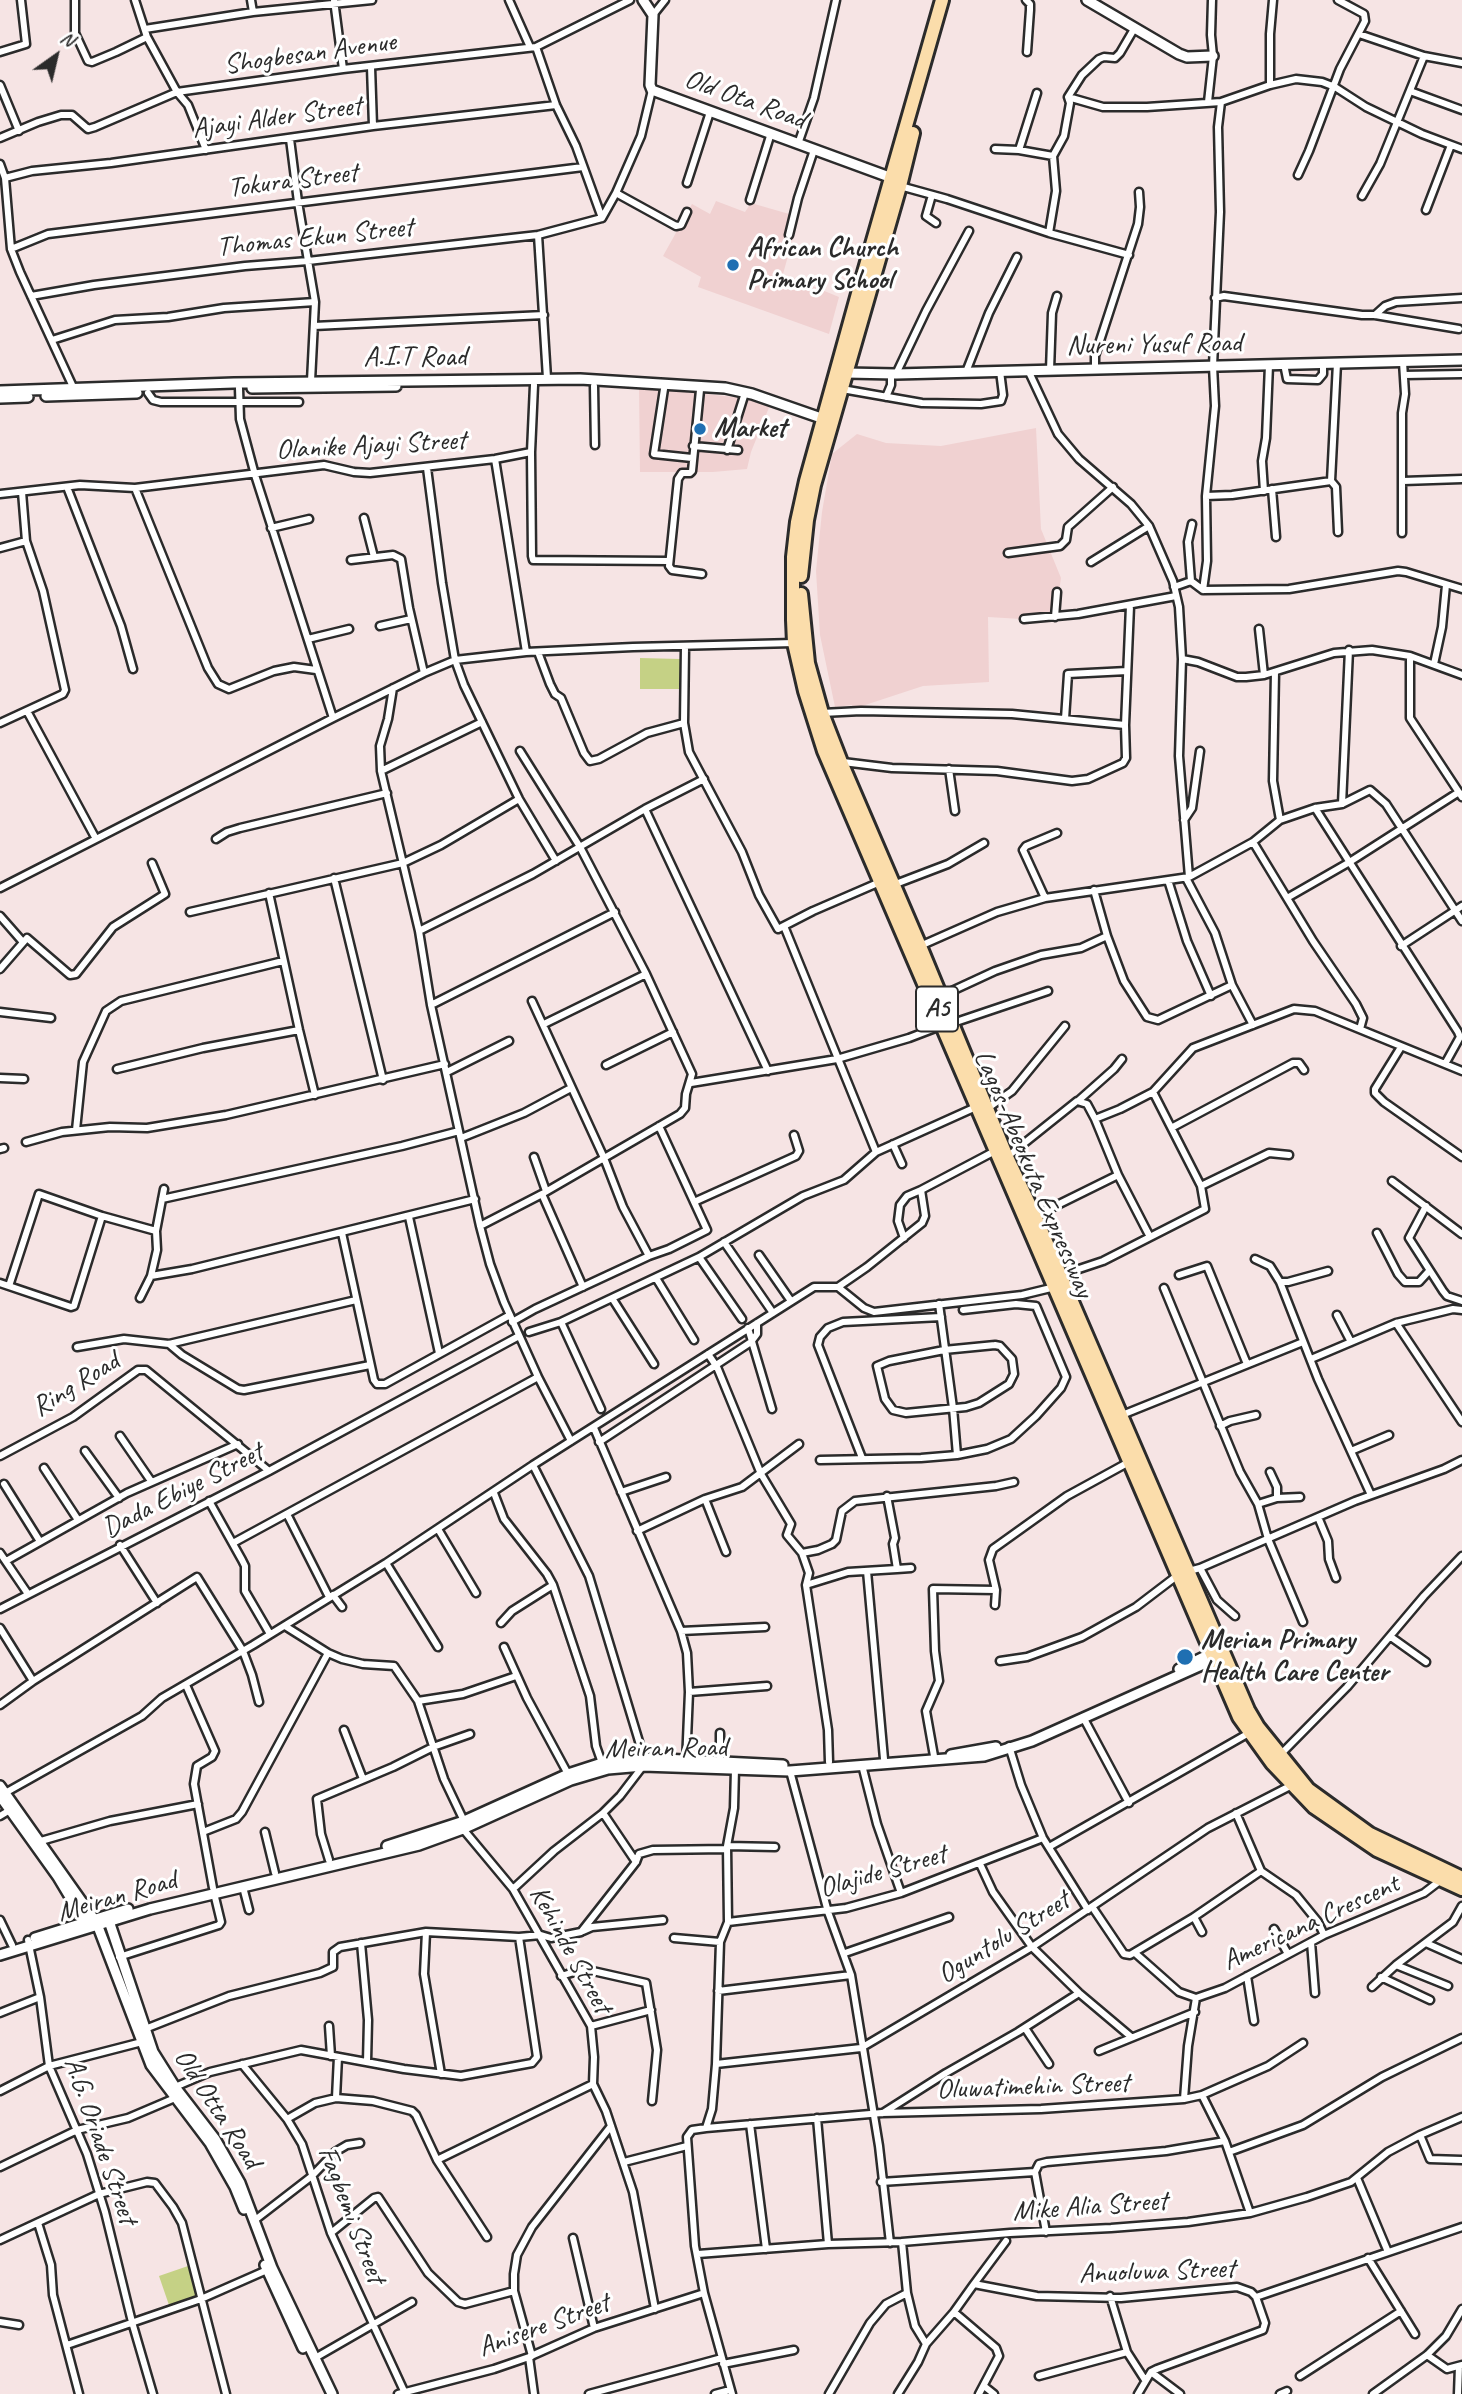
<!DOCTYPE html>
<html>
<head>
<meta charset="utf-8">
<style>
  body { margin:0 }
  #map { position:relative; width:1462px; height:2394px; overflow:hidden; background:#f6e4e4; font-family:Caveat,sans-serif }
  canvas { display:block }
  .north { position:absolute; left:21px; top:21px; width:70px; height:70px; -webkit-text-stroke:5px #fff; paint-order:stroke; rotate:34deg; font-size:19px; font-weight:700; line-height:28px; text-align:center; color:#2b2b2b }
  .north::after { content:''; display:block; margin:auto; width:24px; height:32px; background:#2b2b2b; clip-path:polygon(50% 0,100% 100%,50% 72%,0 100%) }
</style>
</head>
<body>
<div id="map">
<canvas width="1462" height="2394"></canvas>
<div class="north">N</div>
</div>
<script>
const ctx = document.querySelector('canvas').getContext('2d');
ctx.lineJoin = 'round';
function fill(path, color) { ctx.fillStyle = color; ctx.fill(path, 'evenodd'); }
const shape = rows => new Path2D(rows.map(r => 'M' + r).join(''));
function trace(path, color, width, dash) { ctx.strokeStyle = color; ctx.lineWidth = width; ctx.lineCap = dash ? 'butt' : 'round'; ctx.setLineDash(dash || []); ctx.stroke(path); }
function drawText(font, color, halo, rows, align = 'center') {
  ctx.font = font + ' Caveat,sans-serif'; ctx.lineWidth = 6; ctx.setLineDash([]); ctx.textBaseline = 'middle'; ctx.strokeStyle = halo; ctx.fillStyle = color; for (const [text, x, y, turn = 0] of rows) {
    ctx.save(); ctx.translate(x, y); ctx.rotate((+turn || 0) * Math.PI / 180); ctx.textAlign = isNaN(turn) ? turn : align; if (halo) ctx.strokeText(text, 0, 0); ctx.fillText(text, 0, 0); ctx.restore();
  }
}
fill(shape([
  [716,201,745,212,751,203,796,216,793,238,783,274,839,297,829,334,698,287,701,277,663,256,692,204,710,214],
  [639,387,743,398,770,405,751,452,747,469,713,472,640,472],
  [1036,428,1041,529,1061,578,1055,621,988,617,989,682,923,686,853,709,852,705,835,707,820,635,816,571,822,512,832,454,857,434,886,443,941,446]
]), '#f0d1d1');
fill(shape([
  [640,658,680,659,680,689,640,689],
  [188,2266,199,2298,170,2308,159,2276]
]), '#c5d185');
const street = shape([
  [75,0,75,33,88,61,92,62,116,52,147,37],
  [135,0,147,37,177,92,188,105,206,150],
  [251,0,253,12],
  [334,0,343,69],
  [509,0,530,47],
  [1026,0,1030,4,1030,10,1027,52],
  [653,15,665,0],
  [145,29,253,12,372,0],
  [1359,34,1424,56,1462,63],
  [536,47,556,105,576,146,602,218],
  [0,52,26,44,21,0],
  [371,67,373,126],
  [0,85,19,131],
  [1270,85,1270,34,1273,0],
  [1410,91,1462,110],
  [1068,97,1103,107,1147,107,1221,102],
  [1208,102,1213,56,1211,35,1212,0],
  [0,138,38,122,61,115,72,115,88,129,95,127,177,92,343,69,536,47,630,0],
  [290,139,298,202,315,302,311,381],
  [798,144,814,98,836,0],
  [995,149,1019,150,1053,156],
  [1019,150,1037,93],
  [0,164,5,178,11,249,20,272,74,389],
  [1298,175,1309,151,1340,69,1365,21,1364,14,1338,0],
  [5,178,32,171,111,163,373,126,556,105],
  [687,183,710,112],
  [900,186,947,199,1049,233,1129,255],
  [616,193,676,226,681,225,687,212],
  [932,195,926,216,936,223],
  [1362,196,1380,164,1424,56],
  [750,200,771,133],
  [1426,210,1451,145],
  [602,218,616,193,641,136,652,90],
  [1049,233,1056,191,1053,156,1064,136,1070,103,1068,97,1082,75,1099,59,1104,57,1115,58,1120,53,1134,29],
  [538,235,547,378],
  [789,235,798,198,814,150],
  [11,249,48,234,583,167],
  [31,296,94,285,245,266,308,261,538,235,602,218],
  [1215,298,1224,296,1362,315,1375,315,1459,329],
  [1375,315,1385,306,1396,302,1462,298],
  [314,326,544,315],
  [52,340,115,320,168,317,224,308,315,302],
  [1284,364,1287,379,1318,380,1323,374,1323,363],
  [1095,369,1095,356,1138,224,1140,207,1139,192],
  [1028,370,1058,434,1079,459,1131,504,1149,526,1173,581,1179,607,1182,659,1179,756,1189,877],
  [1050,370,1052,313,1057,296],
  [966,372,989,313,1017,257],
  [896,374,926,311,969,231],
  [1404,375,1462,374],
  [534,385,531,452,532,556,533,560,669,561],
  [594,386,595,445],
  [239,388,240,419,255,475,333,718],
  [664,389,654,454,692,458],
  [842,389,922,403,981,404,1001,401,1003,395,1000,371],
  [700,390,692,471,690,473,682,473,678,479,669,566,672,570,702,574],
  [148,393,153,400,161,402,299,402],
  [886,397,891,385,891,374],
  [693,446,738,450],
  [727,450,744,396],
  [495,459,526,652],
  [427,468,442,583,455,660,464,685,519,799,556,861],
  [1331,481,1337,363],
  [1403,481,1462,479],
  [67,487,121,626,133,669],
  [135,488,208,668,218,684,229,689,274,671,294,667,316,670],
  [1272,489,1276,537],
  [1264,491,1262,461,1266,438,1269,365],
  [0,494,80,485,135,488,324,465,354,472,370,473,495,459,531,452],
  [1206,496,1232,495,1331,481,1336,487,1338,532],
  [364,518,374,557],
  [271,528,309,519],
  [1402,533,1402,413,1405,394,1403,362],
  [0,548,26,541],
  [1008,553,1060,546,1066,540,1068,527,1113,487],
  [351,560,393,555,401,559,409,608,424,673],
  [1091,562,1149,526],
  [1191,581,1188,542,1192,524],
  [1174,587,1191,581,1203,590],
  [1203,590,1207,561,1206,496,1215,406,1213,366,1220,212,1218,127,1221,102,1270,85,1296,79,1322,82,1335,87,1366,107,1422,134,1462,149],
  [1203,590,1289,589,1398,571,1406,572,1462,589],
  [1055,617,1057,592],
  [1024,619,1078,614,1176,596],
  [380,626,411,619],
  [1259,629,1264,675],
  [308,639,349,629],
  [685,647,684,723,689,752,742,852,759,895,778,929,813,911,880,882],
  [538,652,550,684,555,694,561,698,584,753,590,761,599,759,647,733,684,723],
  [1410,656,1410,718,1462,797],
  [1182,659,1198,662,1237,677,1246,677,1264,675,1334,653,1372,650,1410,656,1462,675],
  [1434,664,1442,627,1446,585],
  [1275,672,1273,781,1280,820],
  [393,688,388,719,380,746,381,771,419,931,431,1005,480,1226,490,1264,504,1302,538,1377,571,1441],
  [27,711,96,839],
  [822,713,861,711,1012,714,1125,725],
  [1065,719,1068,674,1127,671],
  [0,723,63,694,65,690,43,591,26,541,22,492],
  [843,762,892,768,997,771,1072,781,1088,779,1123,763,1126,758,1125,725,1130,606],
  [949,769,955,811],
  [381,771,482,722],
  [1342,804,1349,650],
  [1315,808,1458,1032,1460,1037,1445,1064],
  [645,809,768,1071],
  [1184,820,1192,808,1200,751],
  [216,839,227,832,240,828,387,793],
  [1253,842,1313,941,1356,1004,1363,1018,1360,1029],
  [334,878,383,1080],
  [1186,878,1215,933,1232,985,1253,1025],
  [1168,880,1187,941,1211,996],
  [893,885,948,864,984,843],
  [0,888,333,718,424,673,455,660,526,652,633,647,794,643],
  [1094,890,1107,936,1124,981,1147,1017,1158,1020,1232,985],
  [269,893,299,1030,315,1095],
  [1045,898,1023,850,1026,846,1057,833],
  [1287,898,1348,863,1459,792],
  [190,912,403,863,441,845,519,799],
  [0,916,22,941],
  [784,926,876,1152],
  [419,931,533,874,645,809,704,779],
  [920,946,997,912,1045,898,1189,877,1253,842,1280,820,1315,808,1342,804,1370,790,1386,804,1462,921],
  [1401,946,1462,906],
  [0,969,27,938,70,975,76,974,113,927,165,894,152,863],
  [941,996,995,971,1041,955,1081,948,1107,936],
  [532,1001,604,1158,623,1207,649,1256],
  [431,1005,615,912],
  [0,1012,51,1018],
  [953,1023,1048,991],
  [544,1024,646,974],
  [1401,1047,1375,1089,1375,1093,1384,1102,1462,1157],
  [606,1065,673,1032],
  [117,1069,203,1048,299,1030],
  [447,1072,509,1041],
  [0,1078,24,1079],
  [691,1083,837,1059,909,1038,943,1025],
  [1078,1101,1114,1069,1122,1059],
  [988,1108,1012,1091,1065,1026],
  [1095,1119,1118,1175,1150,1237],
  [1173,1127,1293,1063,1299,1063,1304,1070],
  [76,1130,83,1062,106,1011,121,1001,283,961],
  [461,1138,524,1113,571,1088],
  [26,1142,62,1132,110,1127,147,1128,226,1115,445,1064],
  [893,1144,902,1164],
  [0,1149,4,1148],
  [534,1157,546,1191],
  [1007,1157,1077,1101,1087,1104,1095,1119,1120,1109,1153,1092,1193,1048,1294,1009,1315,1011,1462,1071],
  [1392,1181,1462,1234],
  [1201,1186,1269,1153,1289,1155],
  [542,1194,583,1287],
  [162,1199,402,1146,459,1131],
  [694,1202,796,1156,799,1151,794,1135],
  [1426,1206,1409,1238,1443,1291,1447,1296,1462,1301],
  [1035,1216,1118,1175],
  [409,1217,439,1353],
  [480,1226,542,1194,680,1114,685,1108,686,1094,692,1074,646,974,580,847,520,751],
  [342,1233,374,1380,377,1384,385,1384,510,1315],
  [1377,1233,1398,1274,1405,1282,1419,1282,1429,1271],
  [904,1238,898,1221,900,1205,907,1196,921,1190],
  [724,1242,773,1313],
  [759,1255,791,1301],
  [699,1257,803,1196,844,1180,876,1152,976,1107],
  [1255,1259,1270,1266,1280,1282,1318,1379,1371,1495],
  [1061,1275,1103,1261,1205,1209,1201,1186,1153,1092],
  [1179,1275,1207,1266,1247,1364],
  [151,1276,192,1269,475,1199],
  [656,1278,694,1340],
  [1280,1282,1288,1282,1328,1271],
  [0,1283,71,1307,74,1306,102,1216],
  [9,1286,39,1194,102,1216,156,1231],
  [838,1287,867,1267,922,1223,925,1216,921,1190,995,1151],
  [1164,1288,1240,1472,1258,1504,1268,1539,1303,1622],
  [140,1298,151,1276,157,1250,156,1231,164,1189],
  [612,1298,654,1364],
  [939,1304,953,1408,957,1455],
  [1337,1315,1351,1342],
  [512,1322,535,1309,649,1256,669,1249,707,1230,659,1126],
  [1396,1323,1462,1422],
  [748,1328,772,1409],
  [529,1332,561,1322],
  [169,1344,182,1355,238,1389,244,1390,370,1365],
  [995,1345,1000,1346,1012,1359,1014,1374,1009,1384,979,1403,966,1407,906,1413,893,1410,885,1399,877,1366,889,1361,944,1350,995,1345],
  [77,1347,124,1339,169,1344,356,1300],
  [708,1354,717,1367,761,1474,791,1524,787,1535,802,1553,809,1573,806,1585,828,1730,829,1762],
  [1311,1359,1396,1323,1453,1309,1462,1310],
  [601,1409,561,1322,699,1257,742,1319],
  [1122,1415,1303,1342],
  [1220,1426,1230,1421,1256,1415],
  [594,1428,681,1631,687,1653,689,1692,686,1763],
  [120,1436,151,1481],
  [599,1442,751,1342,757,1334,757,1323],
  [85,1451,119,1498],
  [1351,1451,1389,1435],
  [0,1456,73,1417,138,1370,146,1370,269,1471],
  [862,1458,818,1345,820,1337,828,1328,843,1322,941,1317],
  [820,1460,921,1458,957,1455,987,1449,1011,1439,1036,1416,1061,1388,1066,1377,1036,1306,1016,1304,963,1310],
  [533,1465,589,1576,644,1758],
  [44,1468,78,1520],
  [4,1484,39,1540],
  [621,1492,666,1477],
  [494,1493,504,1519,547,1574,553,1585,590,1696,596,1746,602,1763],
  [887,1496,895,1538,893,1544,897,1569,911,1568],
  [1277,1498,1300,1497],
  [705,1499,726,1552],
  [209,1501,242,1560,245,1566,245,1591,270,1634],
  [1258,1504,1277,1498,1277,1487,1270,1472],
  [287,1514,329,1597],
  [1318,1517,1328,1541,1329,1559,1336,1578],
  [438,1529,476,1593],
  [637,1531,705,1499,742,1487,799,1444],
  [233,1543,538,1377],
  [120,1545,157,1603],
  [0,1553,28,1594],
  [802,1553,818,1550,832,1544,836,1540,842,1511,855,1501,996,1486,1014,1482],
  [6,1561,127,1493,238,1444],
  [386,1563,438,1647],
  [1200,1568,1217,1600,1235,1616],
  [867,1571,884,1759],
  [1189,1571,1200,1568,1355,1501,1444,1469,1462,1460],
  [806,1585,848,1572,897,1569],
  [333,1595,342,1607],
  [995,1605,996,1590,989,1560,993,1549,1067,1496,1129,1462],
  [0,1609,269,1471,519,1336],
  [501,1623,512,1611,553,1585],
  [285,1626,328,1653,342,1659,363,1664,394,1666,418,1701,444,1779,464,1821],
  [0,1628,33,1681],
  [681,1631,765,1627],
  [1391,1637,1426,1662],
  [504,1647,527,1698,568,1774],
  [1000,1661,1027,1657,1082,1637,1136,1607,1178,1575],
  [186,1685,215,1751,212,1757,197,1766,194,1784,213,1888],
  [689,1692,767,1686],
  [418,1701,463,1694,516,1676],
  [0,1705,33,1681,197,1577,243,1651,252,1675,259,1702],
  [1083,1717,1129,1803],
  [344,1730,363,1779],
  [1009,1746,1021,1785,1043,1838,1088,1910],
  [1281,1754,1347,1687,1424,1596,1462,1556],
  [934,1756,926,1711,939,1681,935,1651,933,1589,996,1590],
  [720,1763,720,1733],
  [862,1765,877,1824,901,1893],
  [790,1771,828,1912,851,1975,879,2146,890,2243],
  [5,1793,142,1716,162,1698,253,1645,386,1563,533,1465,814,1287,838,1287,864,1308,874,1312,1022,1295,1055,1287],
  [603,1813,636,1862],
  [1236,1813,1261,1871,1296,1895,1318,1922,1324,1935],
  [0,1816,10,1810],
  [463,1829,513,1889,591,2026,594,2057,593,2084,606,2111,633,2192,655,2309],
  [203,1832,236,1819,242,1812,328,1653],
  [265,1832,275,1873],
  [41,1841,110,1821,198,1804],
  [727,1846,775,1847],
  [1049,1847,1249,1733],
  [329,1860,321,1834,317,1799,393,1767,433,1747,470,1734],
  [980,1864,993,1892,1032,1947,1079,1993,1130,2036],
  [243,1887,249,1910],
  [513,1889,554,1851,603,1813,620,1796,643,1766],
  [1093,1908,1124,1954,1130,1955,1194,1917,1261,1871],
  [1194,1917,1202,1932],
  [0,1920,12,1945],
  [728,1922,846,1908,901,1893,1043,1838],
  [1274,1929,1288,1954],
  [583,1931,592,1927,663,1920],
  [426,1932,424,1974,441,2074],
  [674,1938,720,1942],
  [28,1940,40,1997,49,2066,87,2154,105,2212,132,2322,153,2394],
  [1311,1942,1315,1993],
  [361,1943,368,2020,367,2062],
  [1426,1943,1462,1959],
  [845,1953,949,1917],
  [1135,1953,1179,1992,1196,1998,1188,2046,1184,2099],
  [119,1957,219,1925,221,1922,214,1893],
  [1396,1965,1448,1986],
  [561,1976,584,1969,646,1983,657,2050,652,2101],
  [1247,1976,1254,2021],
  [1381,1977,1430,2000],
  [1372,1987,1396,1965,1453,1922,1462,1906],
  [718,1991,851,1975],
  [1196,1998,1225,1988,1324,1935,1424,1893,1441,1880],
  [0,2013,40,1997],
  [329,2026,331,2056],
  [591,2026,651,2010],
  [1025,2028,1049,2064],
  [145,2029,229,1996,320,1973,333,1967,333,1952,340,1947,426,1932,519,1937,541,1935,551,1938,581,1932,636,1862,639,1854,653,1850,727,1849],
  [1099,2051,1195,2012],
  [242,2064,287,2119,302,2144,331,2233,404,2391],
  [716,2064,861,2048,1032,1947,1208,1828,1292,1785],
  [175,2087,210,2072,301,2050,404,2069,461,2076,532,2063,537,2057,519,1937],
  [0,2091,49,2066,142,2042],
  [1202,2095,1225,2141,1250,2213],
  [336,2098,338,2057],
  [883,2113,946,2073,1018,2032,1079,1993],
  [817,2118,828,2244],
  [287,2119,315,2103,336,2098,373,2101,412,2111,416,2115,437,2160,487,2237],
  [750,2124,766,2249],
  [706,2128,882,2113,1041,2109,1184,2099,1202,2095,1268,2066,1303,2043],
  [1420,2135,1430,2159,1462,2160],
  [1229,2152,1303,2125,1382,2077,1462,2038],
  [437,2160,593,2084],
  [624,2162,687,2146],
  [0,2167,77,2130,128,2118,175,2098],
  [1035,2172,1046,2232],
  [1357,2178,1388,2252],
  [881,2182,1035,2172,1039,2164,1047,2162,1166,2151,1225,2141],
  [255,2220,312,2176,335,2152,347,2145,360,2143],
  [38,2223,51,2265,53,2295,79,2394],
  [331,2233,374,2198,378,2197,428,2273,458,2302,465,2304,514,2291],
  [573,2238,594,2328],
  [0,2240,99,2194,147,2182,155,2183,173,2207,182,2223,226,2394],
  [698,2254,828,2244,902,2242,1010,2233,1111,2228,1188,2222,1250,2213,1307,2197,1351,2182,1388,2152,1420,2135,1462,2117],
  [1368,2258,1415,2334],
  [974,2284,1006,2241],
  [907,2293,915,2326,926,2344],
  [1110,2296,1127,2352,1145,2380],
  [954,2312,996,2348,999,2356,979,2394],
  [0,2322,19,2325],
  [67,2345,201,2299,267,2270],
  [1427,2355,1447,2369,1462,2365],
  [532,2356,514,2291,514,2274,517,2255,532,2227,611,2126],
  [529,2357,534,2394],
  [315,2358,412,2302],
  [723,2364,794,2350],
  [1151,2372,1180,2394],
  [1039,2376,1127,2352],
  [1300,2376,1401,2311],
  [984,2386,994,2394],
  [398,2394,494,2369,529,2357,594,2328,704,2293],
  [589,2394,722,2358],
  [715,2394,730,2390],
  [732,2394,704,2293,695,2246,687,2137,692,2130,706,2128,712,2109,716,2064,720,1942,728,1922,727,1846,734,1808,735,1769],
  [829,2394,870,2323,886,2304,907,2293,902,2242],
  [898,2394,918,2362,926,2344,954,2312,974,2284,1037,2296,1121,2298,1237,2287,1251,2292,1256,2297,1462,2227],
  [1138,2394,1151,2372,1157,2369,1263,2330,1265,2323,1256,2297],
  [1280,2394,1287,2391],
  [1373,2394,1427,2355,1446,2336,1462,2309],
  [1458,2394,1459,2366]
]);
const secondary = shape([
  [643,0,653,15,650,85,652,90,892,178],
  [1087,0,1179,54,1187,57,1213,56],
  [846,373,896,374,1462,360],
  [252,388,396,386],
  [0,391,234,383,580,379,725,388,752,394,824,419],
  [46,396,137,393],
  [0,398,28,397],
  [1179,1669,1212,1653],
  [951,1755,996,1747],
  [0,1786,94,1919],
  [0,1796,58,1877,85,1922],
  [387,1846,464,1821,568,1774,602,1763,644,1758,783,1765],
  [109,1921,153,2052,175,2087,215,2139,240,2183,272,2268,332,2394],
  [97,1924,151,2065,210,2143,235,2187,244,2209],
  [35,1938,128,1909],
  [0,1955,150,1909,419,1845,463,1829,571,1780,608,1769,643,1766,790,1771,984,1756,1032,1741,1215,1659],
  [265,2265,303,2348]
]);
const highway = shape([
  [942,0,859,290,806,481,797,522,793,557,793,620,794,643,805,691,824,751,1239,1717,1272,1763,1314,1807,1377,1850,1462,1889],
  [801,576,807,520,814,485,900,186,913,133],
  [801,594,808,663,822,713,841,762,920,946,1007,1157,1035,1216,1248,1710,1258,1727,1308,1789,1370,1834,1462,1878]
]);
trace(street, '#2b2b2b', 11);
trace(secondary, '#2b2b2b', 14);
trace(highway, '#2b2b2b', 18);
trace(street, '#fff', 6);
trace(secondary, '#fff', 9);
trace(highway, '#fbddab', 12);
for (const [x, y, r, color] of [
  [733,265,7,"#1f6fb2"],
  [700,429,7,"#1f6fb2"],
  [1185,1657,9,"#1f6fb2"]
]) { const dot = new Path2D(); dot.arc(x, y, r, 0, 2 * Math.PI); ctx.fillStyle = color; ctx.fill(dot); trace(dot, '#fff', 2.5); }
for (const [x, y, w] of [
  [937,1009,42]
]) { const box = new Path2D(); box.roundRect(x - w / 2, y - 22.5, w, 45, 5); ctx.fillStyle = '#fff'; ctx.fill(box); trace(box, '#2b2b2b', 2); }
drawText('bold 26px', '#2b2b2b', null, [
  ["A5",937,1009]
]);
drawText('28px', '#2b2b2b', '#fff', [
  ["Shogbesan Avenue",310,54,-8],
  ["Old Ota Road",745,100,20],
  ["Ajayi Alder Street",277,118,-8],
  ["Tokura Street",293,181,-7],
  ["Thomas Ekun Street",315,238,-6],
  ["Nureni Yusuf Road",1154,345,-1],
  ["A.I.T Road",415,358],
  ["Olanike Ajayi Street",371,446,-3],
  ["Lagos-Abeokuta Expressway",1033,1174,67],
  ["Ring Road",76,1385,-32],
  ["Dada Ebiye Street",183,1491,-27],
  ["Meiran Road",666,1749,-1],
  ["Olajide Street",883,1872,-16],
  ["Meiran Road",117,1897,-16],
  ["Americana Crescent",1311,1923,-25],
  ["Oguntolu Street",1004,1938,-32],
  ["Kehinde Street",570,1950,61],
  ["Oluwatimehin Street",1033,2087,-2],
  ["Old Otta Road",217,2109,57],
  ["A.G. Oriade Street",100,2141,71],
  ["Mike Alia Street",1090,2207,-4],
  ["Fagbemi Street",351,2215,69],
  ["Anuoluwa Street",1157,2272,-2],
  ["Anisere Street",544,2326,-20]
]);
drawText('bold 28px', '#2b2b2b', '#fff', [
  ["African Church",747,249],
  ["Primary School",747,281],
  ["Market",714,429],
  ["Merian Primary",1201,1641],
  ["Health Care Center",1201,1673]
], 'left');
</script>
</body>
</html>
